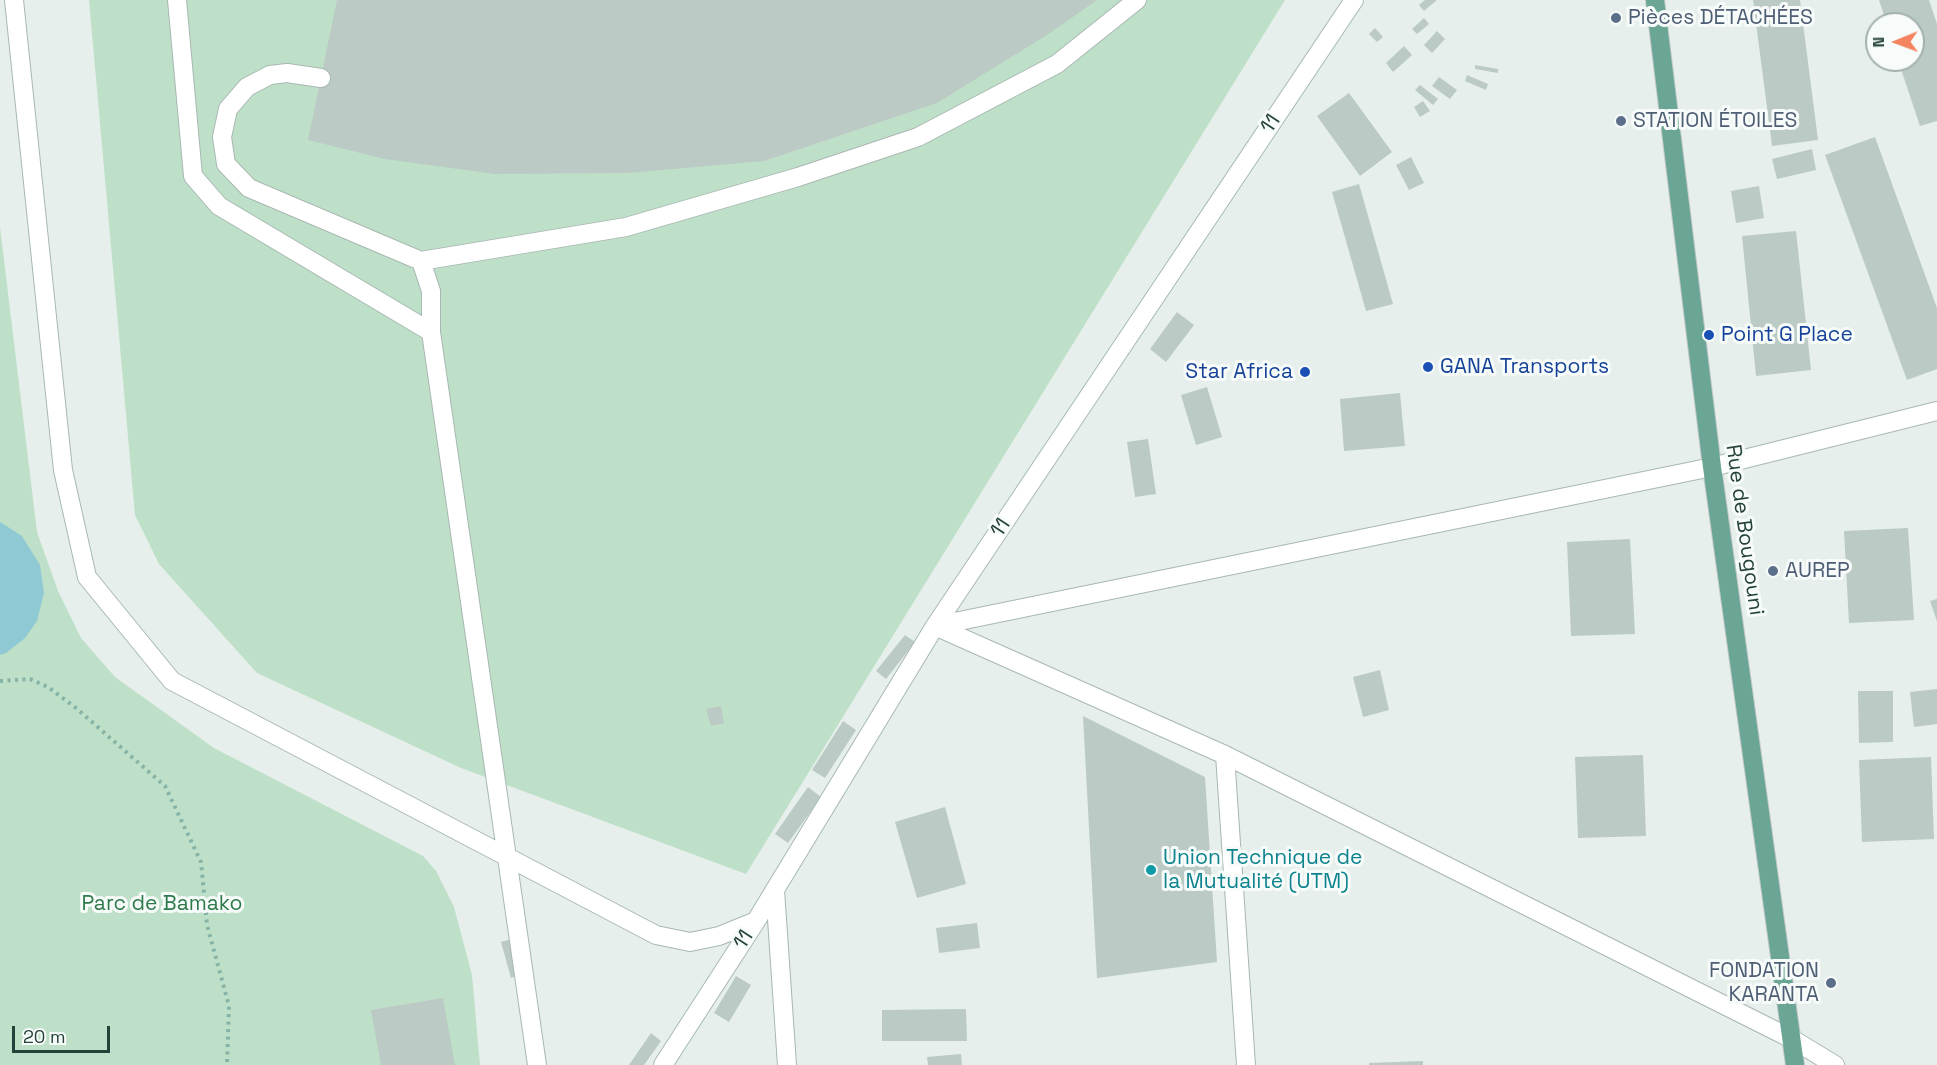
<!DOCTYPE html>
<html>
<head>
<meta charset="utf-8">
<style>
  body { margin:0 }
  #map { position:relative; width:1937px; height:1065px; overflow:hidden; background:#e6efeb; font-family:"Space Grotesk",sans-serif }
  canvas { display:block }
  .north { position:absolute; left:1865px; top:12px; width:60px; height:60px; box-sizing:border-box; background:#f7fbf9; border:2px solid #a3b1ad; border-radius:50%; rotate:269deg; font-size:16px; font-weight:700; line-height:24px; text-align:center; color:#24423a }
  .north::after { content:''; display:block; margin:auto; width:21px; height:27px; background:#f4845f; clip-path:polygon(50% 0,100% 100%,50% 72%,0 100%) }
  .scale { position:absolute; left:12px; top:1026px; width:98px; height:27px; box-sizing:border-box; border:3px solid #24423a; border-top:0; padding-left:8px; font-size:18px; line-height:21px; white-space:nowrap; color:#24423a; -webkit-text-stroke:4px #f7fbf9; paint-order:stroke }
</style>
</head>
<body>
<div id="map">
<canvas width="1937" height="1065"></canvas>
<div class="north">N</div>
<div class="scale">20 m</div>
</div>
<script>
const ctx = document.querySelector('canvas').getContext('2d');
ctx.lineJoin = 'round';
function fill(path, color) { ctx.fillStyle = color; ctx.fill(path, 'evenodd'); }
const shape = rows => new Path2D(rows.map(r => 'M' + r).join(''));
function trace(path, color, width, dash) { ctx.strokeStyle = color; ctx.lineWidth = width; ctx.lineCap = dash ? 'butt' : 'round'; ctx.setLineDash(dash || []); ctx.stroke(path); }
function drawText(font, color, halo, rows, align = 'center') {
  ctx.font = font + ' "Space Grotesk",sans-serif'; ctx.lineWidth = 6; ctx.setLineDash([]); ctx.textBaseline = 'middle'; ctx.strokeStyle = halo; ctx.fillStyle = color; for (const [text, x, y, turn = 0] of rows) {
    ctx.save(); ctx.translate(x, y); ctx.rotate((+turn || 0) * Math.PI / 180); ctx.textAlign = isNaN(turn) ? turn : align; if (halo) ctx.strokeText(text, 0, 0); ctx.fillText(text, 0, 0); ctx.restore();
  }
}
fill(shape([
  [89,0,1285,0,746,874,461,768,257,673,159,564,135,515],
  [0,227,37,532,58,591,81,638,115,677,214,748,423,856,436,871,454,907,472,975,480,1065,0,1065]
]), '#bfe0c8');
fill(shape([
  [0,522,22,536,40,565,44,593,37,621,25,638,6,653,0,655]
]), '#8ec9d4');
fill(shape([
  [337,0,1097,0,1050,33,937,103,764,161,628,173,495,174,385,159,308,140],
  [1425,0,1437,0,1424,11,1419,5],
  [1753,0,1800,0,1818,140,1772,146],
  [1879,0,1929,0,1937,24,1937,121,1920,126,1898,60,1913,60,1913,24,1887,24],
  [1424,18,1429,24,1417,34,1412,29],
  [1375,28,1383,37,1377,42,1369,34],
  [1437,31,1445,39,1432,53,1424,45],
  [1404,46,1412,55,1393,72,1386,63],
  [1475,65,1498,69,1498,73,1475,69],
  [1467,75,1488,84,1486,90,1465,81],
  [1439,77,1457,90,1450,99,1432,86],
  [1420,85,1438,99,1433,105,1415,90],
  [1349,93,1392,152,1360,176,1317,116],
  [1423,101,1430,111,1420,117,1414,107],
  [1875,137,1937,308,1937,369,1907,380,1825,155],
  [1812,149,1816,170,1777,179,1772,159],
  [1411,157,1424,183,1409,190,1396,165],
  [1359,184,1393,304,1366,311,1332,192],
  [1759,186,1764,218,1736,223,1731,191],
  [1796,231,1811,370,1756,376,1742,236],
  [1177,312,1194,325,1166,362,1150,349],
  [1207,387,1222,437,1196,445,1181,395],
  [1400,393,1405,446,1344,451,1340,399],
  [1148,439,1156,494,1135,497,1127,442],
  [1908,528,1914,620,1849,623,1844,531],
  [1630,539,1635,634,1571,636,1567,542],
  [1937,599,1937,621,1930,601],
  [905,635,915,642,886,679,876,671],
  [1380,670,1389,710,1363,717,1353,677],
  [1937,689,1937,724,1914,727,1910,692],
  [1858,691,1893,691,1893,742,1859,743],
  [721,706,724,723,711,726,706,709],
  [1083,716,1205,777,1217,962,1097,978],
  [843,721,856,730,825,778,812,770],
  [1643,755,1646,836,1578,838,1575,757],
  [1931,757,1934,839,1862,842,1859,760],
  [808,787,821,797,788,843,775,834],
  [945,807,966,884,917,898,895,822],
  [977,923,980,948,939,953,936,928],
  [511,939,520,975,511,978,501,942],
  [736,976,751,985,729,1022,714,1013],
  [443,998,455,1065,381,1065,371,1010],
  [966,1009,967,1041,882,1041,882,1010],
  [651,1033,661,1041,644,1065,629,1065],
  [961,1054,962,1065,928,1065,927,1057],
  [1423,1061,1423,1065,1369,1065,1369,1063]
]), '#bbcac4');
const minor = shape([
  [14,0,63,470,87,577,172,681,656,935,690,942,719,936,756,921],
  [177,0,193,176,219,206,431,332],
  [321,78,287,73,270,75,247,87,228,109,222,137,226,164,249,188,421,261,431,291,431,332,537,1065],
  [421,261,626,227,798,177,918,137,1057,64,1137,0],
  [935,626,1712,467,1937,411],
  [935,626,1225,755,1792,1039,1835,1065],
  [1225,755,1246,1065],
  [775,890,787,1065],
  [663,1065,756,921,935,626,1354,0]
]);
const major = shape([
  [1655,0,1712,467,1795,1065]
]);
trace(minor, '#a8b8b2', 20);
trace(major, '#c2cac8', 20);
trace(shape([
  [0,681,30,679,48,687,76,708,165,786,201,862,207,925,229,1006,227,1065]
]), '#86b3a5', 4, [3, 4.5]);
trace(minor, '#fff', 18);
trace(major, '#6aa596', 18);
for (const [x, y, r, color] of [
  [1616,18,6,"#5c6f8a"],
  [1621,121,6,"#5c6f8a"],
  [1709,335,6,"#1a4fb4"],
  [1428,367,6,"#1a4fb4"],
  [1305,372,6,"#1a4fb4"],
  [1773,571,6,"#5c6f8a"],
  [1151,870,6,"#0f9aa8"],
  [1831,983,6,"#5c6f8a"]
]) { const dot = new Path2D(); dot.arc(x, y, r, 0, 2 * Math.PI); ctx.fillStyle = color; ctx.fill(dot); trace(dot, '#f7fbf9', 2); }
drawText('21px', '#4e5e75', '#f7fbf9', [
  ["Pièces DÉTACHÉES",1628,18],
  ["STATION ÉTOILES",1633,121],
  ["AUREP",1785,571],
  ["FONDATION",1819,971,"right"],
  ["KARANTA",1819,995,"right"]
], 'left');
drawText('21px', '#24423a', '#f7fbf9', [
  ["11",1271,124,-56],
  ["11",1001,528,-56],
  ["Rue de Bougouni",1744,530,82],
  ["11",744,940,-57]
]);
drawText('21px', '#164399', '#f7fbf9', [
  ["Point G Place",1721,335],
  ["GANA Transports",1440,367],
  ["Star Africa",1293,372,"right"]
], 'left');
drawText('21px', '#0d838f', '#f7fbf9', [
  ["Union Technique de",1163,858],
  ["la Mutualité (UTM)",1163,882]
], 'left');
drawText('21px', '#2d7a4b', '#f7fbf9', [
  ["Parc de Bamako",162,904]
]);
</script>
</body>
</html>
